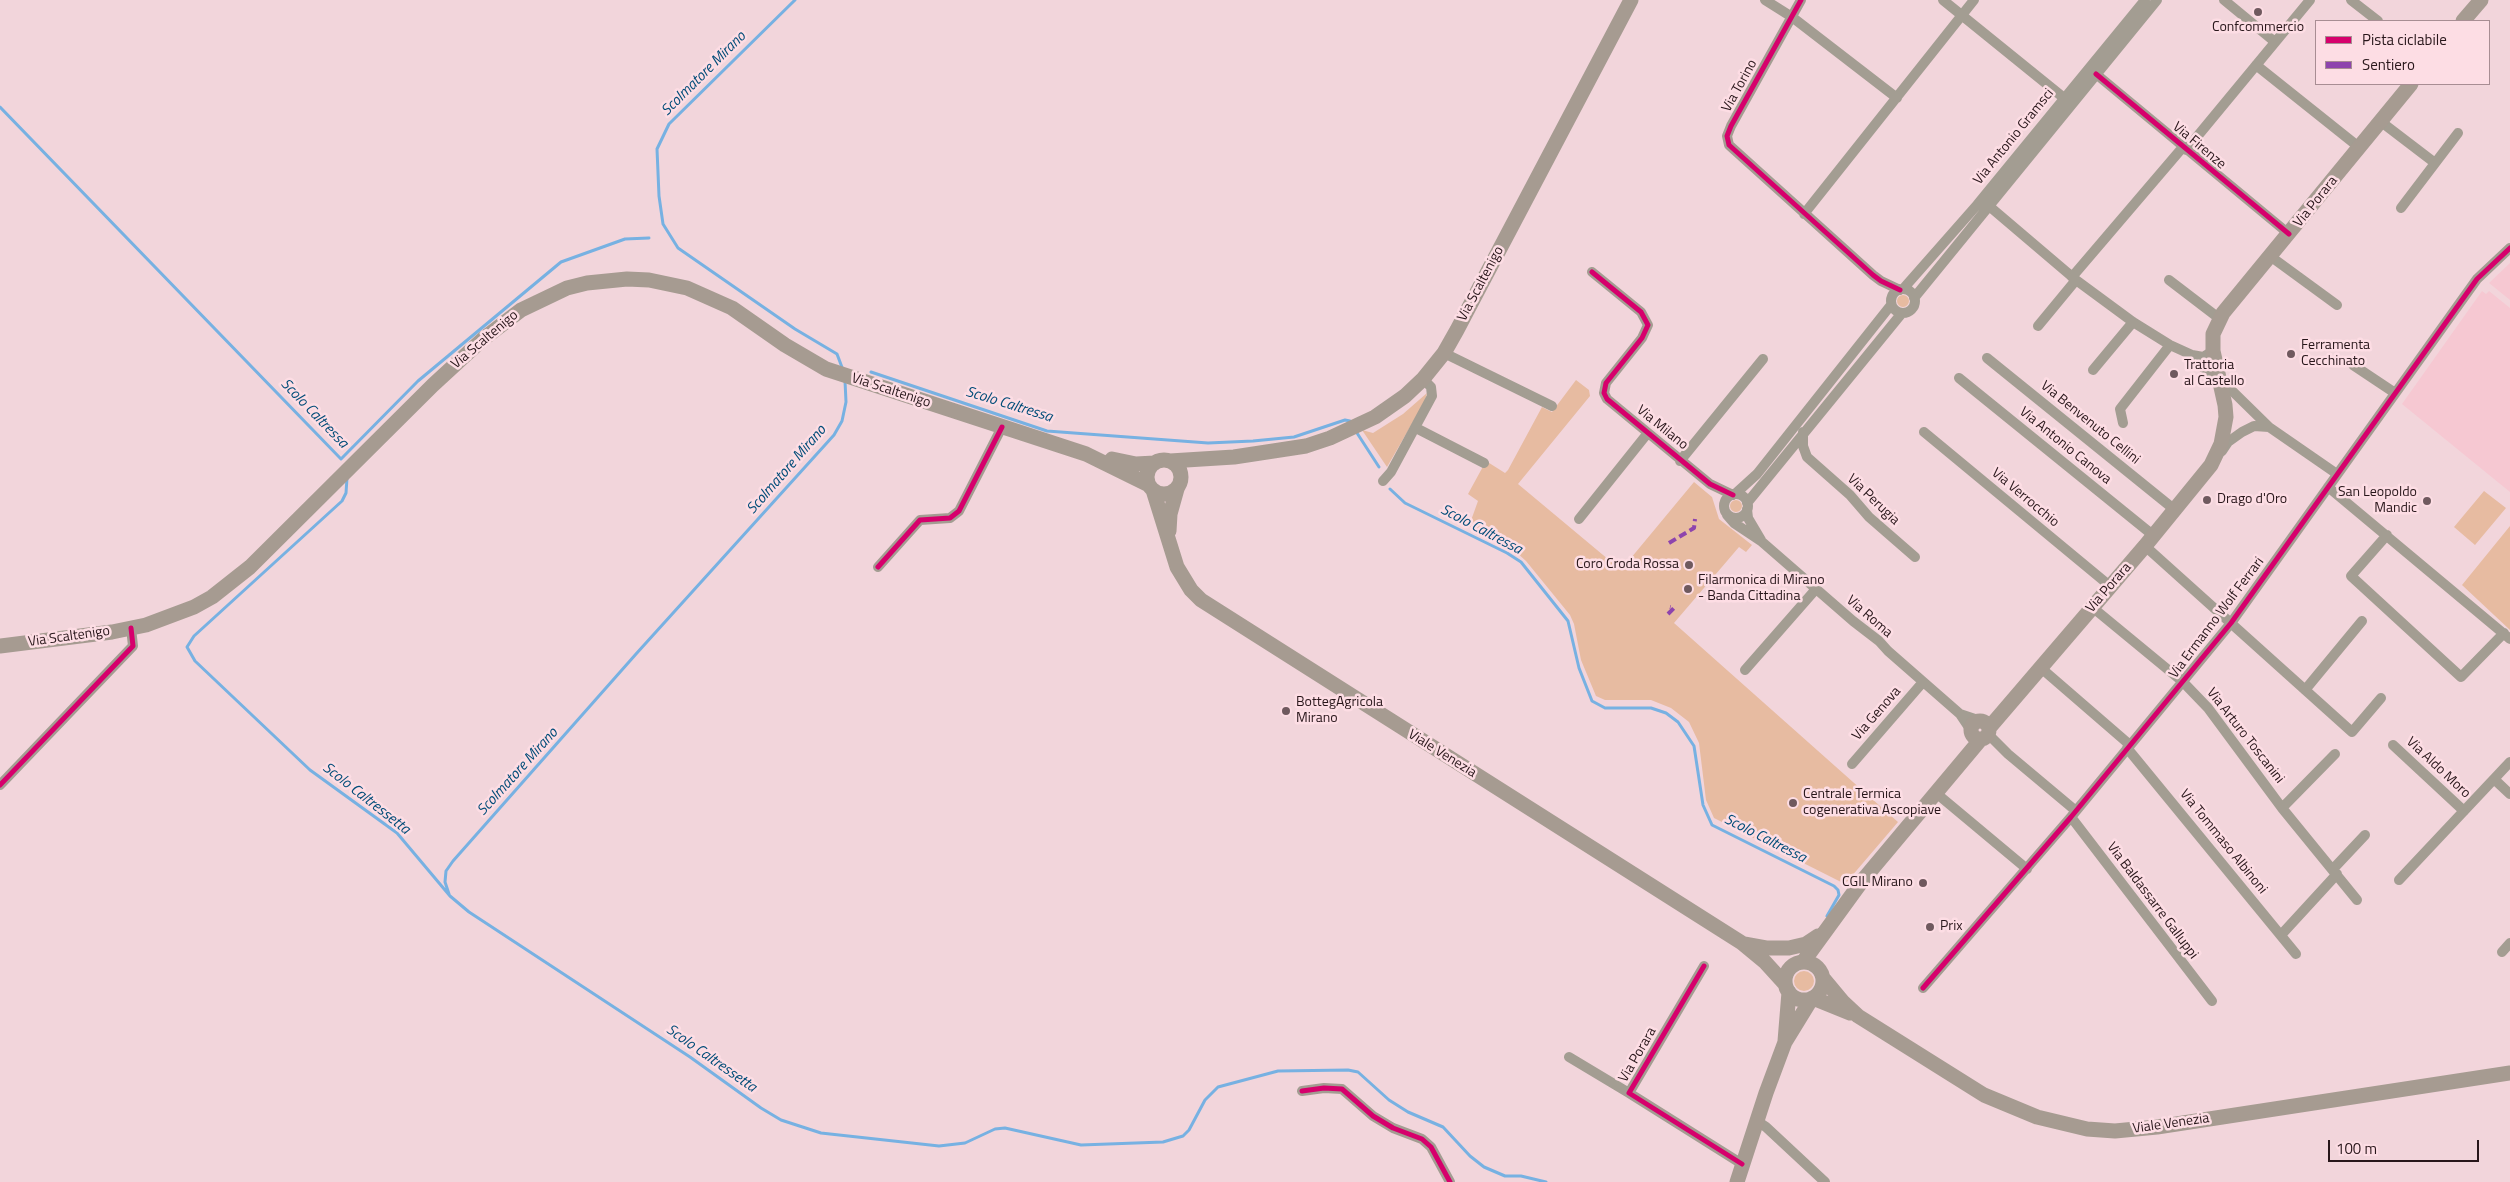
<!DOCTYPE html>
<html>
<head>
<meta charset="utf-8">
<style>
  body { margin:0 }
  #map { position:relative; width:2510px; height:1182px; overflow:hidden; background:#f2d5db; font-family:"Titillium Web",sans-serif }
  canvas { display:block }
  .legend { position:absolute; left:2315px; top:20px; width:175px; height:65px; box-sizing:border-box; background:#fddde4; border:1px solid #a88d93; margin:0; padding:6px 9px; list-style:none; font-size:15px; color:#28161a }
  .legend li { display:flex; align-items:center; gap:10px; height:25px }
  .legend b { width:25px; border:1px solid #a88d93 }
  .scale { position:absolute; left:2328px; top:1140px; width:151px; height:22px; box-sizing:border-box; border:2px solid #28161a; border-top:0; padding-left:6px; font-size:15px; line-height:18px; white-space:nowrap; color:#28161a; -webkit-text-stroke:4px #fddde4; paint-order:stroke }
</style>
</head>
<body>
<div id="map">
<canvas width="2510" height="1182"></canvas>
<ul class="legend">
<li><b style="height:6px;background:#d6006c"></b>Pista ciclabile</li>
<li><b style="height:6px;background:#8e44ad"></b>Sentiero</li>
</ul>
<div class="scale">100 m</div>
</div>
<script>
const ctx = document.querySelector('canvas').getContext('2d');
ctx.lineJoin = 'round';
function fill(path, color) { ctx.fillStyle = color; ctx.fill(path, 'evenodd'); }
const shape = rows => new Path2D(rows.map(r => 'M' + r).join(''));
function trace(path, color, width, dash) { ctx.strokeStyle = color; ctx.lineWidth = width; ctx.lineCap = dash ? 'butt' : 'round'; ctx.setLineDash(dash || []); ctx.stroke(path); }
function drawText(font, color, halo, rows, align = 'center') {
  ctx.font = font + ' "Titillium Web",sans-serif'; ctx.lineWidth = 5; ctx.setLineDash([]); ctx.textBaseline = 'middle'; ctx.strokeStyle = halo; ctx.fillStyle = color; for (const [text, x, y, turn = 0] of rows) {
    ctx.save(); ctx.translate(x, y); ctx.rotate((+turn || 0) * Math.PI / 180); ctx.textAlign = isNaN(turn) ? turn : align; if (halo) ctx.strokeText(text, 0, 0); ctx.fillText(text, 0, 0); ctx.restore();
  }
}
fill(shape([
  [2510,263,2510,300,2489,283],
  [2482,291,2486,294,2489,291,2510,308,2510,492,2402,404]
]), '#f6c8d2');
fill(shape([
  '1897 301a6 6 0 1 1 12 0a6 6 0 1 1-12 0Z',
  [1576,380,1589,390,1590,396,1518,484,1621,570,1694,482,1712,497,1719,519,1752,545,1746,552,1739,547,1674,623,1898,822,1845,884,1714,818,1706,800,1699,743,1689,722,1671,708,1651,700,1605,700,1596,696,1581,660,1574,624,1570,615,1526,561,1516,552,1469,526,1478,501,1468,494,1486,461,1505,473,1508,470,1542,407,1552,412],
  [1427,393,1425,401,1387,467,1362,430,1373,433,1403,414],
  [2484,491,2506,508,2475,545,2454,527],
  '1730 506a6 6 0 1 1 12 0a6 6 0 1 1-12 0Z',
  [2510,526,2510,630,2462,585],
  '1794 981a10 10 0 1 1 20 0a10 10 0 1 1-20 0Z'
]), '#e7bba1');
trace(shape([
  [795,0,669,124,657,149,659,196,663,224,678,248,795,329,837,354,843,370],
  [0,107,341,459,418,381,561,262,625,239,649,238],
  [871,372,1047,431,1208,443,1253,441,1294,437,1345,420,1350,421],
  [1357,433,1379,467],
  [347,478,346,493,342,501,194,636,187,647,195,661,310,770,397,833,450,896,469,912,690,1057,761,1108,781,1120,821,1133,939,1146,965,1143,995,1129,1005,1128,1081,1145,1163,1142,1183,1136,1189,1130,1205,1100,1218,1087,1278,1071,1348,1070,1358,1072,1389,1100,1408,1112,1443,1127,1470,1156,1484,1167,1505,1176,1521,1176,1546,1182],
  [1390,489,1405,503,1507,553,1521,562,1568,621,1579,668,1592,701,1605,708,1651,708,1666,713,1678,722,1694,746,1703,805,1712,825,1834,886,1838,890,1839,895,1827,916],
  [449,894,445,882,446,871,453,861,636,654,834,435,842,421,846,402,845,381]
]), '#77b1e2', 3);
trace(shape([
  [1765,0,1792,17,1897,98],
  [1801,0,1731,126,1727,136,1729,145,1873,275,1881,281,1900,290],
  [1943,0,2064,98],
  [2224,0,2275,42],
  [2351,0,2378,21],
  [2256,65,2360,148],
  [2096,74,2289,234],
  [2380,121,2435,163],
  [2186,150,2310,0],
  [1989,206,2076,280,2133,322,2170,345,2192,355,2203,357,2213,351],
  [2401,208,2458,133],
  [1804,214,1974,0],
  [2270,256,2337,305],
  [1592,272,1641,312,1648,325,1642,338,1606,383,1604,393,1607,399,1710,484,1733,495],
  [2072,277,2183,147],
  [2169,280,2220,319],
  [1903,289,1977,205,2145,0],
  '1891 301a12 12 0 1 1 24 0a12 12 0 1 1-24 0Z',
  [1914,298,2157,0],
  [2038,326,2076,280],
  [1444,353,1552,406],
  [1987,358,2175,510],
  [2189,358,2219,378,2269,427,2337,474],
  [2353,365,2395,393],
  [2093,370,2133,322],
  [1959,378,2154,536],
  [2123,423,2120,409,2170,345],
  [1416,428,1484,463],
  [1803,432,1803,446,1807,457,1850,495,1869,517,1915,557],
  [1924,432,2110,586],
  [2222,451,2228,442,2242,432,2254,426,2269,427],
  [1680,461,1763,359],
  [1383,481,1391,472,1432,396,1431,387,1423,379],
  [2328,487,2510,639],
  [1735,494,1757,474,1891,305],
  '1724 506a12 12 0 1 1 24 0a12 12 0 1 1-24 0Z',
  [1747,503,1902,313],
  [1747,509,1748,518,1761,540],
  [1727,515,1734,523,1761,541,1853,621,1879,641,1888,651,1960,714,1970,729],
  [1579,519,1647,434],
  [2387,535,2351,576,2461,677,2504,633],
  [2145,546,2352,732,2381,698],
  [878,567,920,520,950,518,959,511,1002,427],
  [2092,607,2183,682,2208,708,2282,808,2357,900],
  [2041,668,2130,745],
  [1745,670,1816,589],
  [2305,690,2362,621],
  [1960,714,1978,720],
  [1988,734,2008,754,2076,811],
  [2393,745,2464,811],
  [2127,748,2296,954],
  [1852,764,1923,682],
  [2494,779,2510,794],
  [0,785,133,646,131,628],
  [1936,793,2027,869],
  [2282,808,2335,754],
  [2071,817,2212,1001],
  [2333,869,2365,835],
  [2399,880,2510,762],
  [2281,935,2337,874],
  [2502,952,2510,943],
  [1704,966,1629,1093,1742,1164],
  [1923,988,2071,817,2231,623,2477,279,2510,248],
  [1569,1057,1629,1093],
  [1302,1091,1324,1088,1342,1089,1373,1116,1393,1128,1422,1139,1431,1147,1450,1182],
  [1757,1121,1766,1127,1825,1182]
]), '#a39d92', 10);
trace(shape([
  [2463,21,2481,0],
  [1112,459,1136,464,1155,463],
  '1147 477a17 17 0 1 1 34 0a17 17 0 1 1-34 0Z',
  [1170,461,1234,457,1306,446,1330,438,1375,417,1405,396,1423,379,1444,353,1457,330,1631,0],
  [1153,490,1177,567,1191,590,1201,600,1742,943,1765,962,1785,984],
  [1169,531,1170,514,1177,489],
  [0,646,112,632,146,625,194,607,212,597,250,567,433,385,483,339,521,310,567,288,587,283,627,279,649,280,687,288,732,308,785,345,826,369,1086,454,1149,485],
  '1971 730a9 9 0 1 1 18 0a9 9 0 1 1-18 0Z',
  [1989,728,2145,546,2211,465,2221,444,2226,417,2225,405,2213,351,2213,334,2223,313,2411,84],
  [1744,944,1766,948,1789,948,1806,944,1818,936],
  '1785 981a19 19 0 1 1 38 0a19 19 0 1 1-38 0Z',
  [1803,962,1862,881,1981,739],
  [1823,978,1843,1002,1858,1016,1984,1095,2037,1117,2087,1129,2115,1131,2157,1127,2510,1073],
  [1813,998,1850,1013],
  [1785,1041,1789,992],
  [1737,1182,1766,1093,1785,1042,1812,998]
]), '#a69b91', 15);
trace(shape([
  [1669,543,1694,528,1695,519],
  [1668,614,1674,608,1670,607]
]), '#8e44ad', 4, [8, 4]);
trace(shape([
  [1801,0,1731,126,1727,136,1729,145,1873,275,1881,281,1900,290],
  [2096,74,2289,234],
  [1592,272,1641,312,1648,325,1642,338,1606,383,1604,393,1607,399,1710,484,1733,495],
  [878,567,920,520,950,518,959,511,1002,427],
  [0,785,133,646,131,628],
  [1704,966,1629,1093,1742,1164],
  [1923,988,2071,817,2231,623,2477,279,2510,248],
  [1302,1091,1324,1088,1342,1089,1373,1116,1393,1128,1422,1139,1431,1147,1450,1182]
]), '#d6006c', 5);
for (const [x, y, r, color] of [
  [2258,12,5,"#6f595e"],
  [2291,354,5,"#6f595e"],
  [2174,374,5,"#6f595e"],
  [2207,500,5,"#6f595e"],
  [2427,501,5,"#6f595e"],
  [1689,565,5,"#6f595e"],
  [1688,589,5,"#6f595e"],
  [1286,711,5,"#6f595e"],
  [1793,803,5,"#6f595e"],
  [1923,883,5,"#6f595e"],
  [1930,927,5,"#6f595e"]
]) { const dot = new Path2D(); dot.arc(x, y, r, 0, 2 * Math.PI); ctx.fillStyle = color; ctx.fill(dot); trace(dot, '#fddde4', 2); }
drawText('14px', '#28161a', '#fddde4', [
  ["Confcommercio",2258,28,"center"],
  ["Ferramenta",2301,346],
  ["Cecchinato",2301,362],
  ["Trattoria",2184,366],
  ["al Castello",2184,382],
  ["San Leopoldo",2417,493,"right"],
  ["Mandic",2417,509,"right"],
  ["Drago d'Oro",2217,500],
  ["Coro Croda Rossa",1679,565,"right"],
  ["Filarmonica di Mirano",1698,581],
  ["- Banda Cittadina",1698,597],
  ["BottegAgricola",1296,703],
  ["Mirano",1296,719],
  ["Centrale Termica",1803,795],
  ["cogenerativa Ascopiave",1803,811],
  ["CGIL Mirano",1913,883,"right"],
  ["Prix",1940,927]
], 'left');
drawText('14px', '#28161a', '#fddde4', [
  ["Via Torino",1740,86,-61],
  ["Via Antonio Gramsci",2014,137,-51],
  ["Via Firenze",2199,146,40],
  ["Via Porara",2316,202,-51],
  ["Via Scaltenigo",1481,284,-62],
  ["Via Scaltenigo",485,340,-40],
  ["Via Scaltenigo",891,391,18],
  ["Via Benvenuto Cellini",2090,423,39],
  ["Via Milano",1662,428,39],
  ["Via Antonio Canova",2065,446,39],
  ["Via Verrocchio",2025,498,40],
  ["Via Perugia",1873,500,44],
  ["Via Porara",2109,588,-49],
  ["Via Roma",1869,617,41],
  ["Via Ermanno Wolf Ferrari",2217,618,-53],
  ["Via Scaltenigo",69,637,-8],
  ["Via Genova",1877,714,-49],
  ["Via Arturo Toscanini",2245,736,52],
  ["Viale Venezia",1442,754,32],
  ["Via Aldo Moro",2438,768,43],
  ["Via Tommaso Albinoni",2223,842,51],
  ["Via Baldassarre Galluppi",2152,901,53],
  ["Via Porara",1638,1055,-60],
  ["Viale Venezia",2171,1124,-8]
]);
drawText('italic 15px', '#004c78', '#fddde4', [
  ["Scolmatore Mirano",704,74,-45],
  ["Scolo Caltressa",1009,405,17],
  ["Scolo Caltressa",314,414,46],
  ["Scolmatore Mirano",787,470,-49],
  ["Scolo Caltressa",1481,530,28],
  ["Scolmatore Mirano",518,772,-48],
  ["Scolo Caltressetta",366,799,38],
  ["Scolo Caltressa",1765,839,27],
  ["Scolo Caltressetta",711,1059,35]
]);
</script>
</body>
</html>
